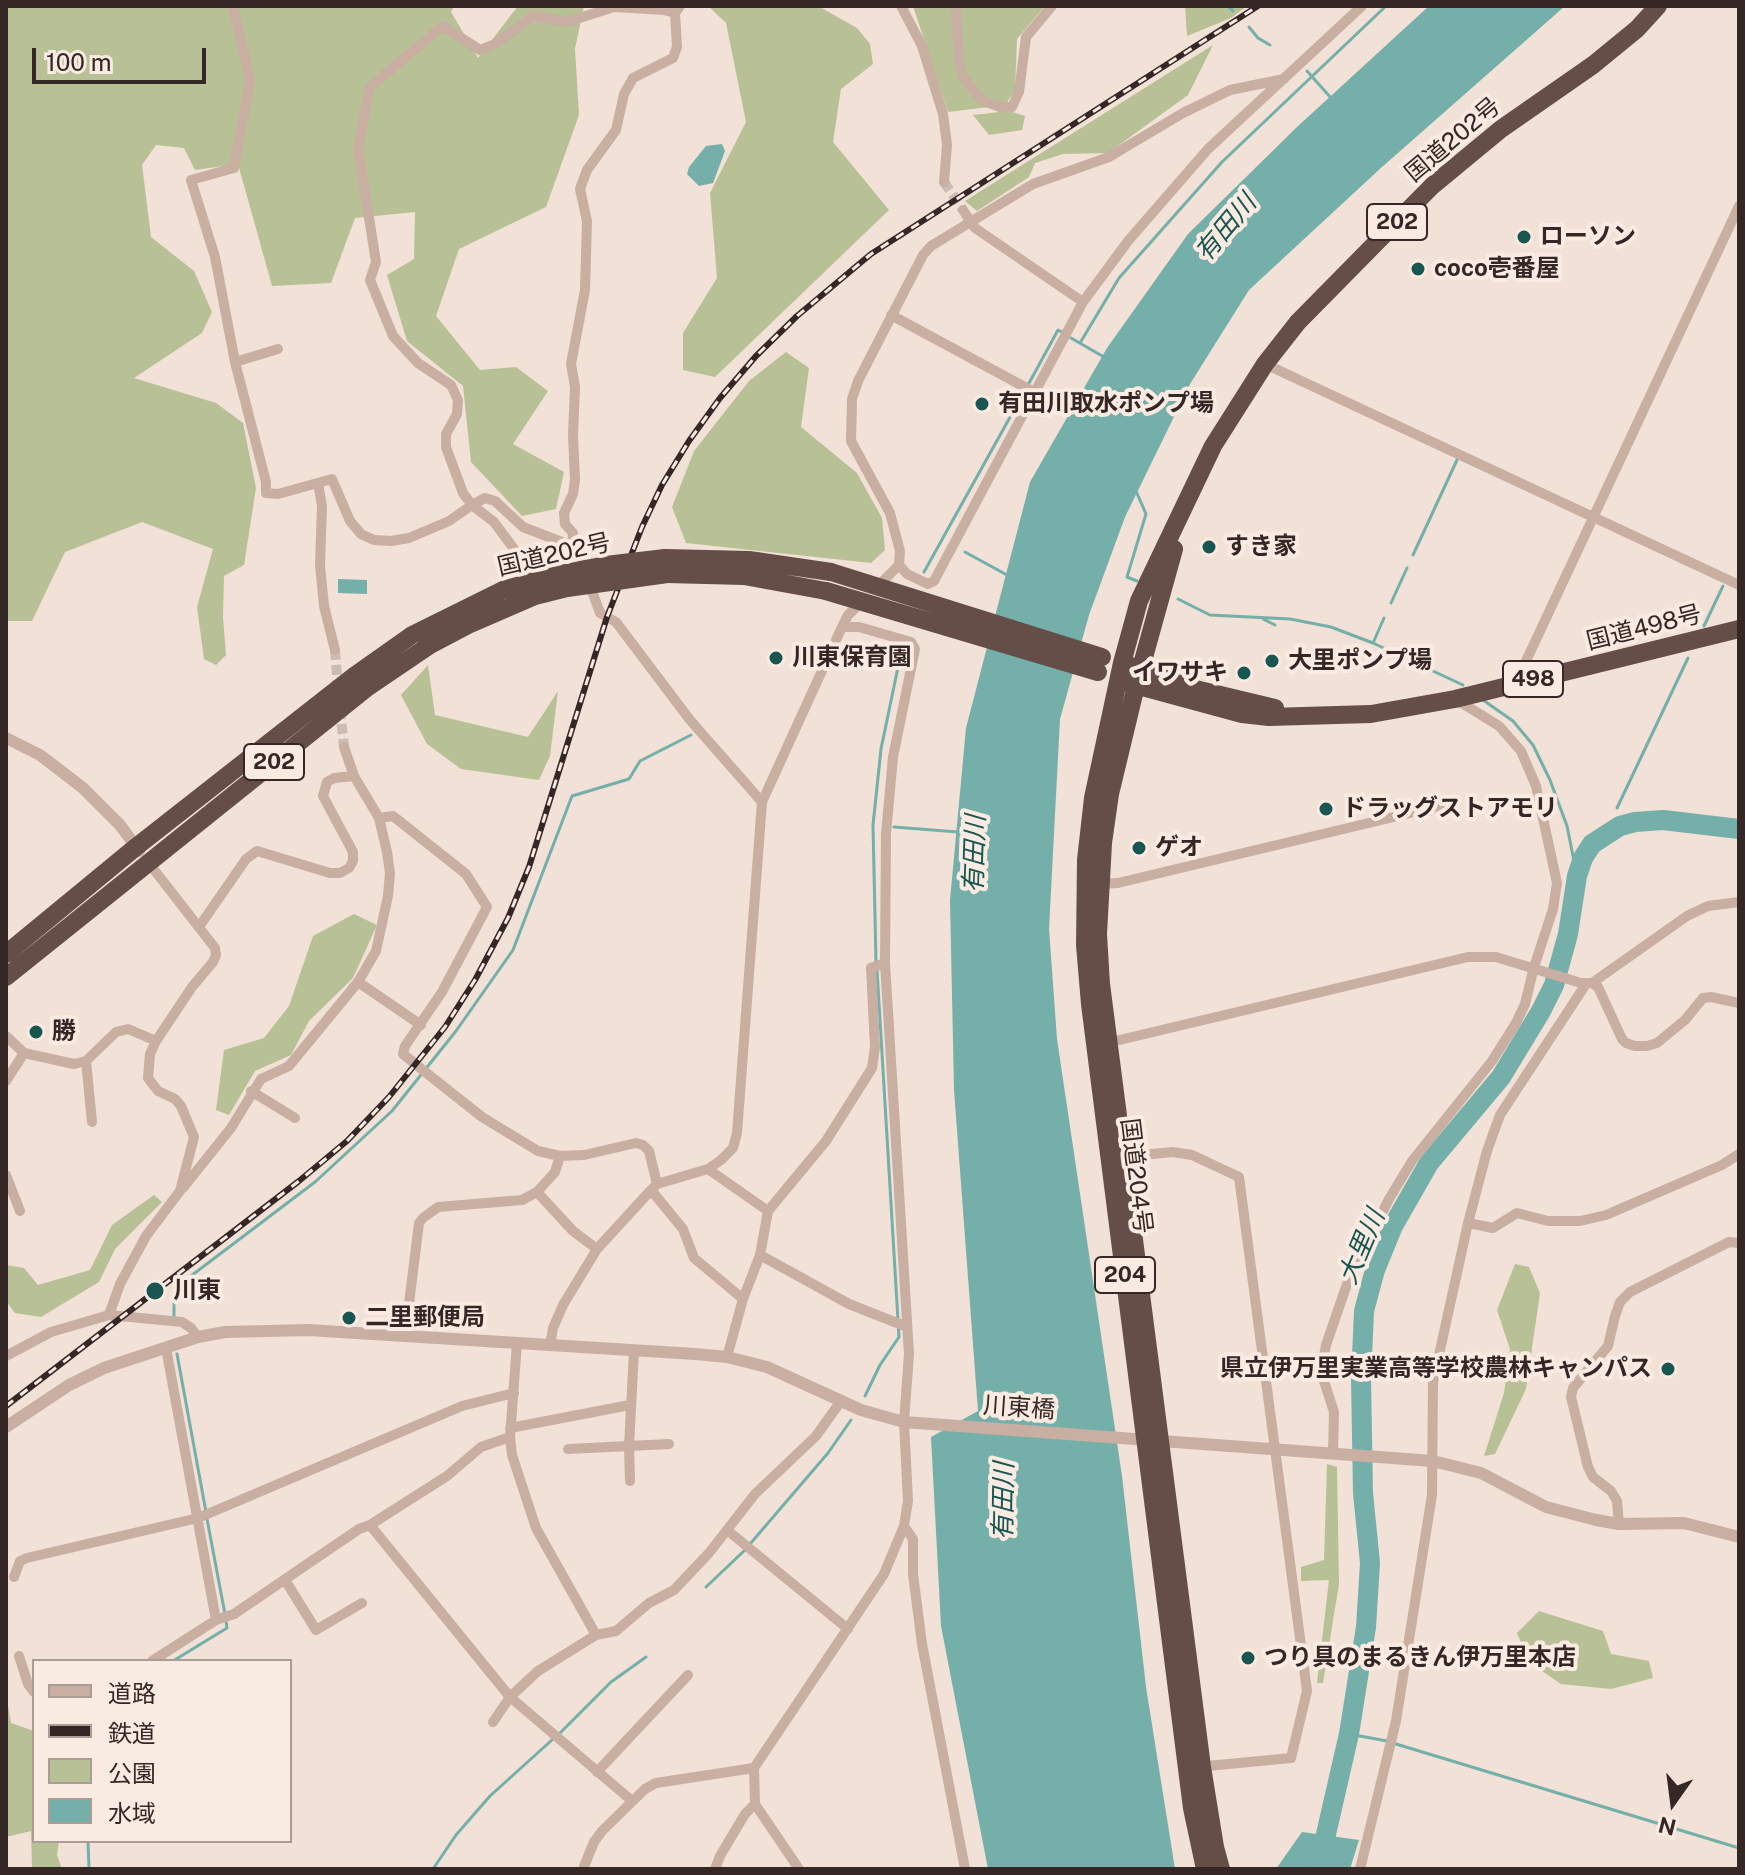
<!DOCTYPE html>
<html>
<head>
<meta charset="utf-8">
<style>
  body { margin:0 }
  #map { position:relative; width:1745px; height:1875px; overflow:hidden; background:#f1e1d6; font-family:"Public Sans","Noto Sans JP",sans-serif }
  canvas { display:block }
  .frame { position:absolute; inset:0; border:8px solid #342725; pointer-events:none }
  .legend { position:absolute; left:32px; top:1659px; width:260px; height:184px; box-sizing:border-box; background:#f9ebe2; border:2px solid #aa9d96; margin:0; padding:10px 14px; list-style:none; font-size:24px; color:#342725 }
  .legend li { display:flex; align-items:center; gap:16px; height:40px }
  .legend b { width:40px; border:2px solid #aa9d96 }
  .north { position:absolute; left:1633px; top:1763px; width:80px; height:80px; -webkit-text-stroke:6px #f9ebe2; paint-order:stroke; rotate:194deg; font-size:22px; font-weight:700; line-height:32px; text-align:center; color:#342725 }
  .north::after { content:''; display:block; margin:auto; width:28px; height:36px; background:#342725; clip-path:polygon(50% 0,100% 100%,50% 72%,0 100%) }
  .scale { position:absolute; left:32px; top:48px; width:174px; height:36px; box-sizing:border-box; border:4px solid #342725; border-top:0; padding-left:10px; font-size:24px; line-height:28px; white-space:nowrap; color:#342725; -webkit-text-stroke:6px #f9ebe2; paint-order:stroke }
</style>
</head>
<body>
<div id="map">
<canvas width="1745" height="1875"></canvas>
<div class="frame"></div>
<ul class="legend">
<li><b style="height:10px;background:#c9aea2"></b>道路</li>
<li><b style="height:10px;background:#342725"></b>鉄道</li>
<li><b style="height:22px;background:#b8c096"></b>公園</li>
<li><b style="height:22px;background:#74afa9"></b>水域</li>
</ul>
<div class="north">N</div>
<div class="scale">100 m</div>
</div>
<script>
const ctx = document.querySelector('canvas').getContext('2d');
ctx.lineJoin = 'round';
function fill(path, color) { ctx.fillStyle = color; ctx.fill(path, 'evenodd'); }
const shape = rows => new Path2D(rows.map(r => 'M' + r).join(''));
function trace(path, color, width, dash) { ctx.strokeStyle = color; ctx.lineWidth = width; ctx.lineCap = dash ? 'butt' : 'round'; ctx.setLineDash(dash || []); ctx.stroke(path); }
function drawText(font, color, halo, rows, align = 'center') {
  ctx.font = font + ' "Public Sans","Noto Sans JP",sans-serif'; ctx.lineWidth = 8; ctx.setLineDash([]); ctx.textBaseline = 'middle'; ctx.strokeStyle = halo; ctx.fillStyle = color; for (const [text, x, y, turn = 0] of rows) {
    ctx.save(); ctx.translate(x, y); ctx.rotate((+turn || 0) * Math.PI / 180); ctx.textAlign = isNaN(turn) ? turn : align; if (halo) ctx.strokeText(text, 0, 0); ctx.fillText(text, 0, 0); ctx.restore();
  }
}
fill(shape([
  [6,6,454,6,451,12,478,58,518,6,584,6,575,49,579,115,546,207,459,249,436,316,480,370,516,367,548,391,513,444,564,472,556,509,522,516,471,462,463,386,407,341,387,275,414,259,415,212,355,218,331,283,272,286,238,164,195,170,184,148,156,145,142,165,151,237,194,271,212,312,202,333,134,378,216,403,243,423,256,488,244,565,224,576,223,617,226,655,216,665,204,659,197,607,213,549,142,522,65,552,32,621,6,621],
  [708,6,818,6,857,28,870,44,873,64,841,89,833,142,889,210,715,377,683,370,683,333,717,278,710,193,746,122,726,23],
  [913,6,1045,6,1017,39,1015,91,1005,105,948,112],
  [1185,6,1247,6,1231,18,1187,36],
  [1213,45,1188,95,1108,153,1063,154,1035,163,1029,177,977,211,965,201],
  [1009,111,1025,116,1022,130,989,135,973,115],
  [786,352,809,368,801,427,857,473,882,518,885,550,871,563,686,543,672,507,694,451,749,381],
  [428,665,435,715,528,737,558,691,550,756,539,780,461,769,427,744,401,695],
  [354,914,377,925,353,978,309,1021,291,1055,255,1071,229,1115,216,1110,224,1050,264,1038,289,1006,313,936],
  [154,1195,162,1202,115,1249,99,1282,41,1317,15,1313,6,1301,6,1265,24,1268,38,1285,90,1270,112,1225],
  [1515,1264,1529,1267,1540,1293,1526,1389,1495,1454,1484,1456,1504,1393,1510,1349,1497,1310],
  [1327,1464,1337,1467,1339,1584,1323,1683,1317,1683,1329,1580,1301,1581,1301,1567,1324,1560],
  [1539,1611,1603,1631,1611,1654,1649,1661,1653,1678,1611,1689,1561,1684,1529,1662,1517,1633],
  [6,1693,11,1723,34,1731,34,1841,59,1841,57,1855,62,1869,32,1869,31,1831,6,1837]
]), '#b8c096');
fill(shape([
  [1429,6,1565,6,1382,167,1249,290,1190,384,1125,517,1089,615,1060,719,1049,929,1057,1039,1122,1476,1146,1687,1175,1869,988,1869,941,1626,931,1437,978,1411,954,1090,950,900,966,728,1030,482,1107,348,1188,234,1297,127],
  [722,144,725,151,713,183,699,186,687,174,689,167,706,146],
  [338,579,367,580,367,594,338,593],
  [1302,1832,1359,1840,1350,1869,1276,1869]
]), '#74afa9');
trace(shape([
  [1228,6,1233,11],
  [1249,27,1258,38,1270,45],
  [1307,71,1331,98],
  [1071,338,1104,357],
  [1080,343,1119,278,1222,162,1386,6],
  [1028,385,1058,330,1062,332],
  [1136,491,1146,514,1127,577,1137,581],
  [965,552,1007,575],
  [1413,555,1457,460],
  [924,572,1024,392],
  [1178,599,1210,615,1290,619,1331,627,1373,643,1463,685],
  [1391,603,1407,568],
  [1263,619,1275,625],
  [1704,626,1723,586],
  [1373,643,1384,618],
  [1483,700,1513,721,1533,745,1550,780,1567,826,1577,876],
  [1617,808,1688,658],
  [894,827,958,832],
  [876,962,873,825,881,749,902,648],
  [174,1316,174,1301,179,1285,315,1182,392,1111,456,1031,513,950,572,796,629,779,640,761,691,735],
  [177,1354,206,1512],
  [865,1396,880,1365,899,1337,877,970],
  [207,1519,225,1614],
  [750,1544,828,1453,851,1420],
  [706,1587,745,1550],
  [173,1661,227,1628,226,1621],
  [559,1734,611,1682,646,1657],
  [1349,1734,1387,1741],
  [1396,1744,1739,1848],
  [88,1841,89,1869],
  [433,1869,456,1835,490,1796,553,1739]
]), '#74afa9', 3);
trace(shape([
  [1318,1869,1349,1734,1366,1627,1370,1563,1363,1493,1361,1379,1364,1311,1375,1270,1393,1226,1429,1163,1501,1077,1541,1011,1554,985,1568,934,1577,876,1583,858,1592,844,1620,826,1635,822,1663,820,1739,829]
]), '#74afa9', 20);
trace(shape([
  [944,182,963,210],
  [335,650,338,689],
  [340,709,344,747]
]), '#cbbcb3', 10, [10, 5]);
trace(shape([
  [233,6,250,80,234,168,191,180,215,257,235,362,266,482,266,493,278,494,332,479,350,521,361,534,374,540,391,541,409,538,449,521,472,505,494,522,517,553,531,581],
  [901,6,922,46,943,114,947,145,944,182],
  [956,6,959,61,963,76,981,100,1000,107,1012,107,1019,92,1026,37,1052,6],
  [675,13,664,10,614,7,567,22,533,16,497,43,480,50,443,26,370,87,358,148,376,262,370,280,393,336,418,363,451,385,458,400,457,414,446,434,446,447,463,493,472,505,485,498,495,501,523,527,572,546,578,553,600,613,616,622,690,720,762,802],
  [1284,79,1230,90,1183,113,1109,157,1033,184,931,246,923,255,858,381,852,399,851,441,890,513,900,551,899,565,907,574,928,584,934,581,1083,302,1128,241,1208,149,1362,6],
  [963,210,975,228,1083,302],
  [891,315,1034,392],
  [235,362,278,349],
  [1265,364,1739,585],
  [318,483,322,506,320,565,324,606,335,650],
  [572,546,573,533,565,524,564,513,573,494,575,480,573,435,575,387,571,364,585,290,587,221,580,189,587,170,616,130,624,94,633,78,673,58,677,47,675,13,680,6],
  [875,589,899,565],
  [1525,681,1526,661,1739,206],
  [379,818,393,816,466,874,487,907,442,992,405,1046,403,1054,413,1062],
  [1099,884,1118,883,1448,804],
  [199,927,246,859,257,851,330,873,340,873,349,868,353,861,353,852,323,796,327,782,334,778,354,776],
  [358,982,421,1025],
  [1592,983,1598,987,1622,1039,1626,1043,1635,1046,1647,1046,1657,1043,1685,1020,1703,998,1711,997,1739,1003],
  [6,1036,24,1053,74,1064,86,1061,116,1032,128,1029,156,1041],
  [1107,1043,1468,957,1496,957,1581,983,1592,983,1687,916,1708,906,1739,902],
  [86,1061,92,1122],
  [419,1067,482,1117,538,1151,560,1156,584,1155,636,1143,643,1145,649,1151,657,1184],
  [6,1081,24,1053],
  [251,1091,295,1118],
  [1121,1157,1173,1152,1192,1155,1239,1177,1307,1691,1291,1758,1197,1767],
  [708,1169,768,1211,760,1255,743,1299,727,1357],
  [6,1175,20,1211],
  [183,1188,231,1128,261,1079,289,1066,358,982,376,951,388,896,390,873,387,852,379,818,354,776,344,747],
  [651,1190,683,1229,694,1258,743,1299],
  [537,1192,573,1231,597,1249],
  [768,1211,826,1141,872,1068,875,1047,871,968,885,963],
  [1468,1223,1493,1228,1517,1213,1548,1221,1580,1221,1606,1215,1722,1165,1739,1154],
  [760,1255,849,1304,907,1327],
  [109,1315,120,1284,146,1236,180,1191,194,1137,181,1106,175,1099,158,1091,148,1078,150,1054,156,1041,192,987,213,962,216,955,215,948,148,862],
  [405,1336,419,1223,423,1218,438,1207,522,1200,537,1192,555,1172,560,1156],
  [517,1343,510,1437,512,1455,536,1528,596,1635],
  [550,1345,553,1328,563,1305,597,1249,651,1190,657,1184,708,1169,721,1160,733,1148,737,1133,762,802,842,627,848,615,864,600],
  [166,1348,216,1620],
  [6,1356,51,1332,109,1315,182,1322,191,1328,198,1337],
  [510,1428,630,1405],
  [568,1449,669,1444],
  [1333,1453,1334,1412,1321,1372,1326,1345,1347,1284,1389,1199,1412,1161,1492,1061,1516,1023,1525,1004,1534,967,1553,909,1557,883,1536,786,1521,751,1499,726,1457,700],
  [630,1481,629,1446,634,1351],
  [1619,1524,1617,1501,1611,1491,1593,1477,1588,1467,1571,1397,1573,1388,1608,1346,1615,1316,1620,1302,1630,1292,1729,1242,1739,1243],
  [370,1525,510,1697,631,1800],
  [904,1526,913,1539,913,1574,922,1644,965,1869],
  [727,1530,848,1629],
  [14,1577,20,1561,27,1558,198,1518,462,1406,514,1393],
  [285,1580,316,1630,362,1603],
  [19,1656,28,1684,34,1692],
  [152,1661,216,1620,234,1614,359,1529,370,1525,447,1476,481,1447,510,1437],
  [493,1722,510,1697,538,1671,596,1635,616,1631,649,1603,674,1590,709,1553,755,1494,816,1436,841,1401],
  [597,1772,688,1675],
  [583,1869,594,1842,602,1831,645,1789,656,1783,754,1768],
  [715,1869,720,1856,745,1814,755,1804],
  [799,1869,755,1804,754,1768,884,1574,904,1526,908,1501,904,1422,909,1354,885,963,886,834,893,757,915,649,911,642,859,627,842,627],
  [1360,1869,1396,1721,1432,1495,1433,1382,1468,1223,1487,1151,1500,1115,1586,984]
]), '#c9aea2', 10);
trace(shape([
  [6,738,40,755,83,788,120,825,139,851],
  [6,1427,69,1385,104,1368,198,1337,225,1332,308,1330,695,1354,727,1357,767,1367,861,1410,904,1422,1433,1461,1481,1473,1546,1507,1596,1520,1619,1524,1684,1523,1739,1537]
]), '#c9aea2', 12);
trace(shape([
  [1174,549,1136,686,1110,794,1103,843,1098,934,1101,984,1202,1767,1215,1847,1221,1869],
  [665,558,749,560,831,572],
  [667,574,744,576,826,591],
  [1131,666,1187,687,1275,708],
  [1124,682,1242,714,1269,717,1371,714,1455,699,1739,629],
  [6,954,136,847,354,676,412,635,503,590,560,574],
  [6,977,368,687,430,645,468,625,535,596,567,588],
  [1205,1869,1192,1808,1090,1004,1085,945,1086,860,1093,798,1122,663,1139,601,1213,446,1265,364,1298,322,1432,186,1501,129,1593,65,1637,29,1658,6]
]), '#664e48', 18);
const rail = shape([
  [6,1406,299,1181,347,1141,389,1097,445,1027,475,980,508,918,529,867,607,617,642,527,662,485,689,441,720,398,756,356,797,316,871,254,1258,6]
]);
trace(rail, '#342725', 6);
trace(rail, '#f9ebe2', 3, [9]);
trace(shape([
  [831,572,1102,657],
  [560,574,606,565,665,558],
  [567,588,667,574],
  [826,591,1098,672]
]), '#664e48', 18);
for (const [x, y, r, color] of [
  [1524,237,8,"#195651"],
  [1418,269,8,"#195651"],
  [982,404,8,"#195651"],
  [1209,547,8,"#195651"],
  [776,658,8,"#195651"],
  [1272,661,8,"#195651"],
  [1244,673,8,"#195651"],
  [1326,809,8,"#195651"],
  [1139,848,8,"#195651"],
  [36,1032,8,"#195651"],
  [155,1291,10,"#195651"],
  [349,1318,8,"#195651"],
  [1668,1369,8,"#195651"],
  [1248,1658,8,"#195651"]
]) { const dot = new Path2D(); dot.arc(x, y, r, 0, 2 * Math.PI); ctx.fillStyle = color; ctx.fill(dot); trace(dot, '#f9ebe2', 3); }
for (const [x, y, w] of [
  [1397,222,60],
  [1533,679,60],
  [274,762,60],
  [1125,1275,60]
]) { const box = new Path2D(); box.roundRect(x - w / 2, y - 18, w, 36, 6); ctx.fillStyle = '#f9ebe2'; ctx.fill(box); trace(box, '#342725', 2); }
drawText('bold 22px', '#342725', null, [
  ["202",1397,222],
  ["498",1533,679],
  ["202",274,762],
  ["204",1125,1275]
]);
drawText('24px', '#342725', '#f9ebe2', [
  ["国道202号",1453,140,-40],
  ["国道202号",554,555,-13],
  ["国道498号",1644,628,-14],
  ["国道204号",1136,1176,83],
  ["川東橋",1019,1408,4]
]);
drawText('bold 24px', '#342725', '#f9ebe2', [
  ["ローソン",1540,237],
  ["coco壱番屋",1434,269],
  ["有田川取水ポンプ場",998,404],
  ["すき家",1225,547],
  ["川東保育園",792,658],
  ["大里ポンプ場",1288,661],
  ["イワサキ",1228,673,"right"],
  ["ドラッグストアモリ",1342,809],
  ["ゲオ",1155,848],
  ["勝",52,1032],
  ["川東",173,1291],
  ["二里郵便局",365,1318],
  ["県立伊万里実業高等学校農林キャンパス",1652,1369,"right"],
  ["つり具のまるきん伊万里本店",1264,1658]
], 'left');
drawText('italic 26px', '#195651', '#f9ebe2', [
  ["有田川",1226,228,-50],
  ["有田川",975,854,-88],
  ["大里川",1362,1247,-67],
  ["有田川",1004,1501,-89]
]);
</script>
</body>
</html>
